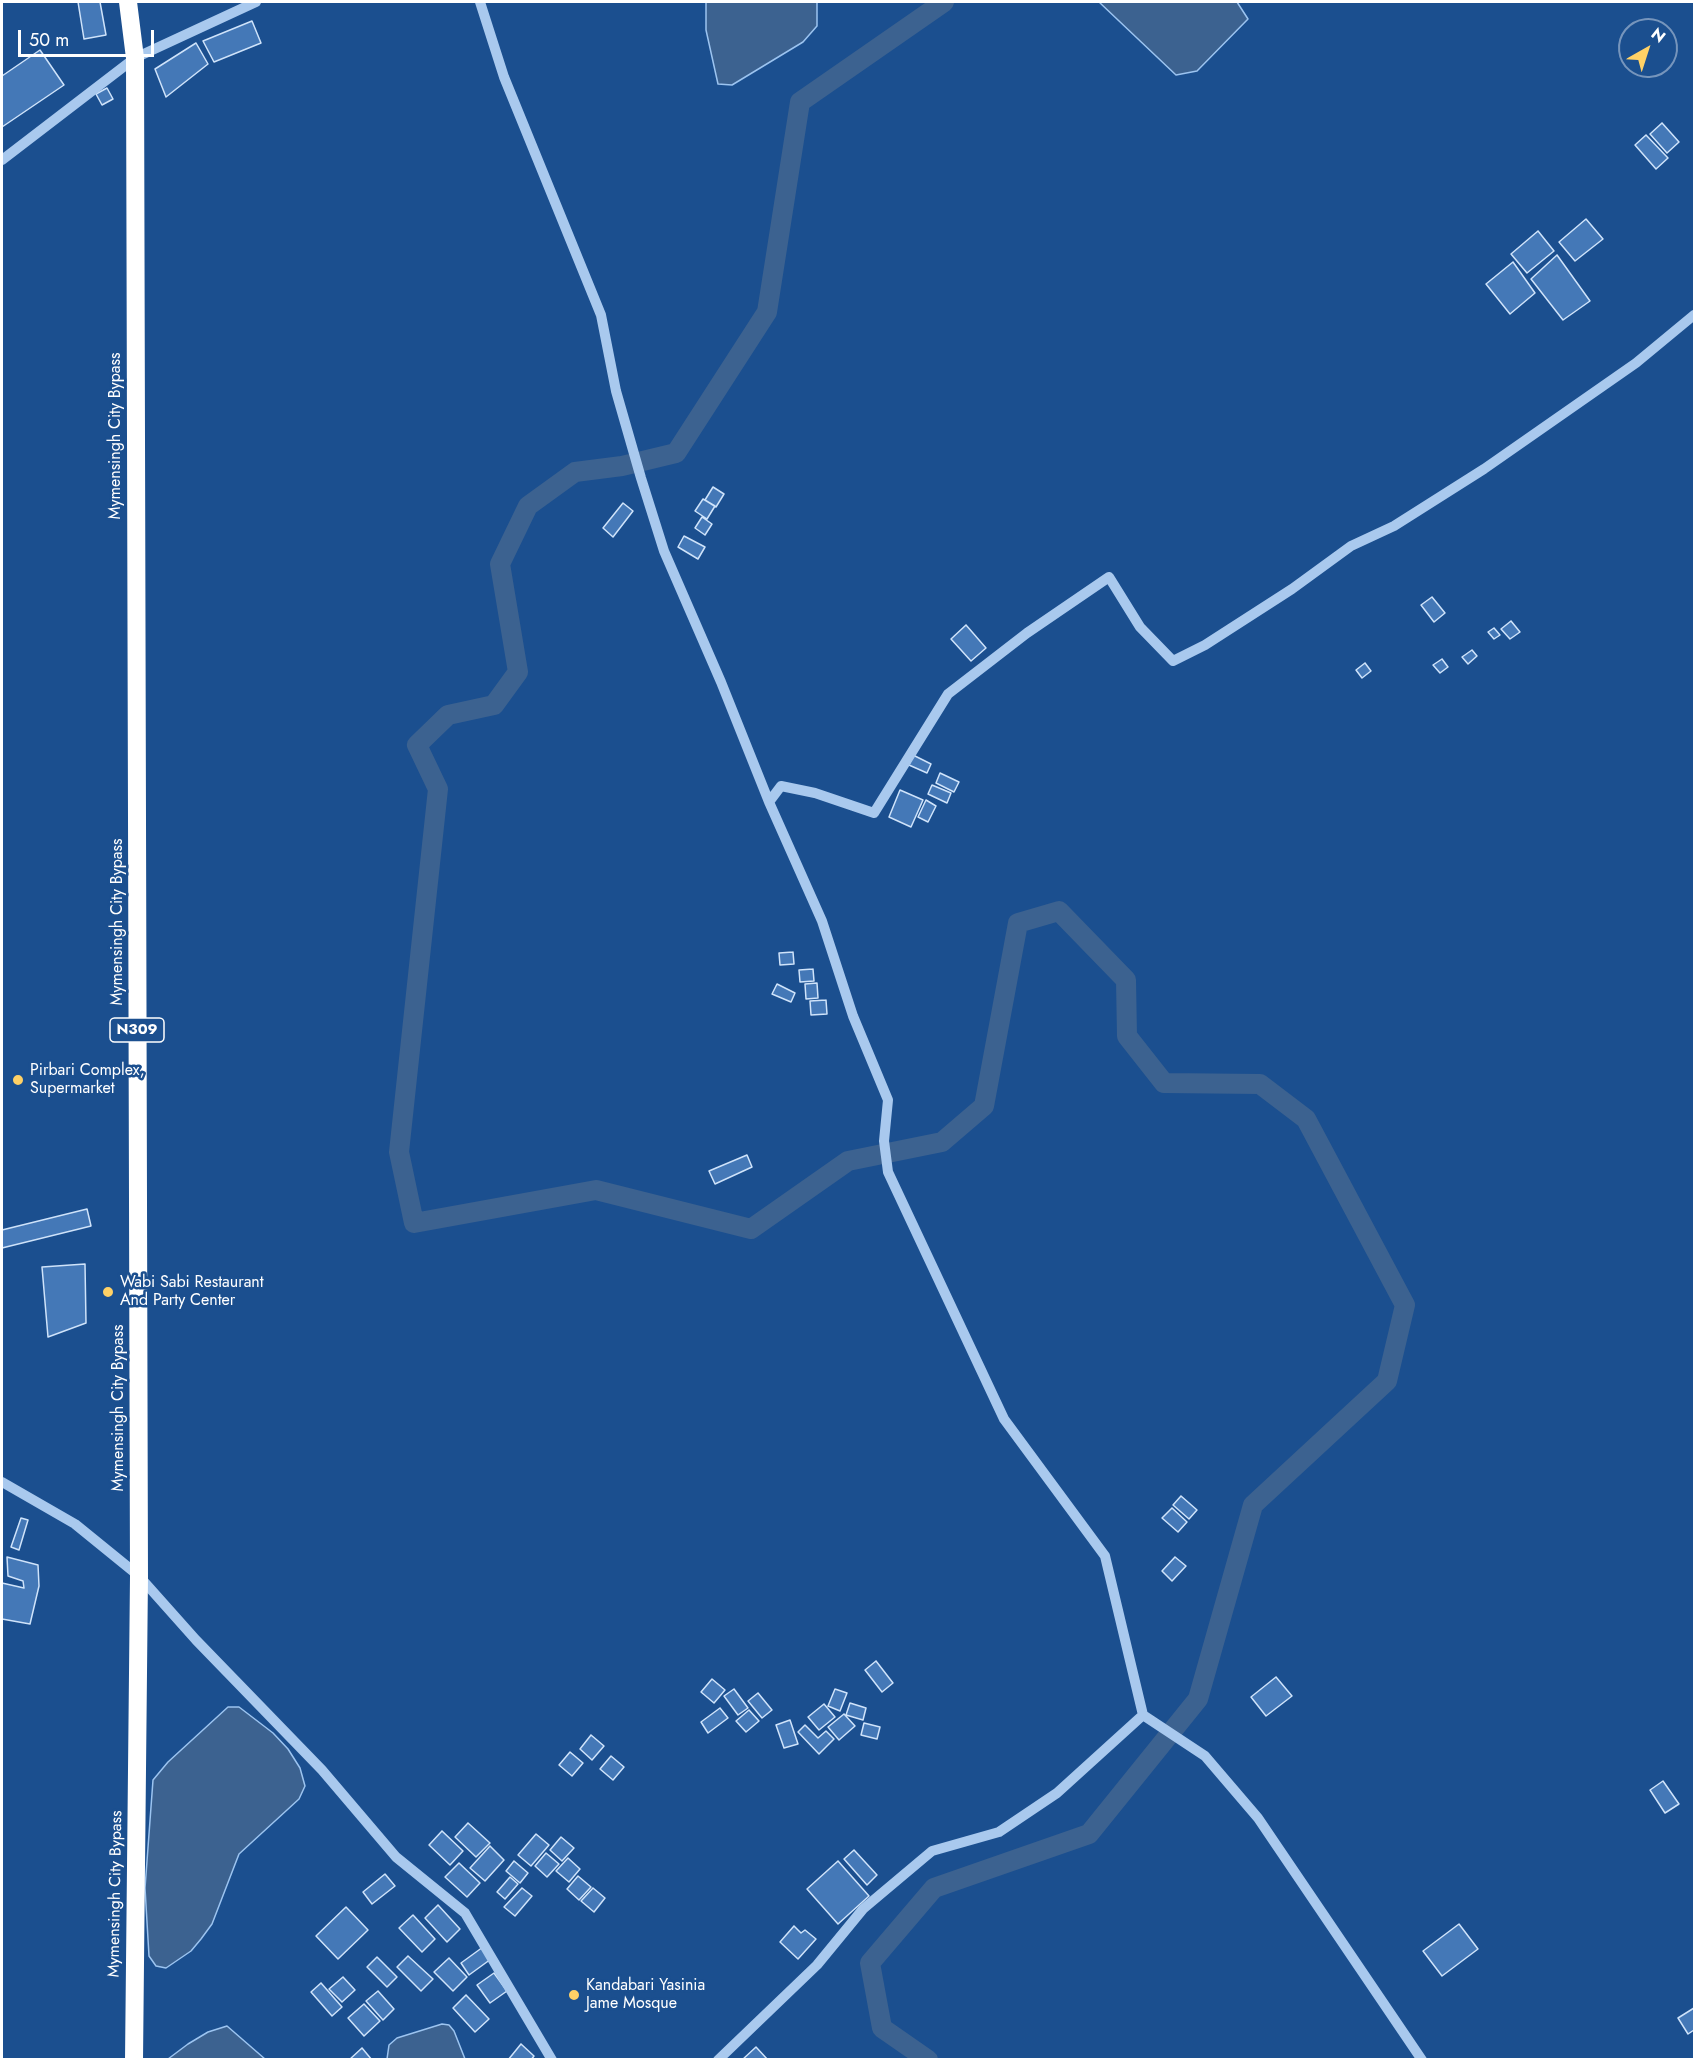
<!DOCTYPE html>
<html>
<head>
<meta charset="utf-8">
<style>
  body { margin:0 }
  #map { position:relative; width:1696px; height:2061px; overflow:hidden; background:#1b4f8f; font-family:Jost,sans-serif }
  canvas { display:block }
  .frame { position:absolute; inset:0; border:3px solid #fff; pointer-events:none }
  .north { position:absolute; left:1618px; top:18px; width:60px; height:60px; box-sizing:border-box; background:#1b4f8f; border:2px solid #7695bc; border-radius:50%; rotate:39deg; font-size:16px; font-weight:700; line-height:24px; text-align:center; color:#fff }
  .north::after { content:''; display:block; margin:auto; width:21px; height:27px; background:#ffd166; clip-path:polygon(50% 0,100% 100%,50% 72%,0 100%) }
  .scale { position:absolute; left:18px; top:30px; width:136px; height:27px; box-sizing:border-box; border:3px solid #fff; border-top:0; padding-left:8px; font-size:18px; line-height:21px; white-space:nowrap; color:#fff; -webkit-text-stroke:4px #1b4f8f; paint-order:stroke }
</style>
</head>
<body>
<div id="map">
<canvas width="1696" height="2061"></canvas>
<div class="frame"></div>
<div class="north">N</div>
<div class="scale">50 m</div>
</div>
<script>
const ctx = document.querySelector('canvas').getContext('2d');
ctx.lineJoin = 'round';
function fill(path, color) { ctx.fillStyle = color; ctx.fill(path, 'evenodd'); }
const shape = rows => new Path2D(rows.map(r => 'M' + r).join(''));
function trace(path, color, width, dash) { ctx.strokeStyle = color; ctx.lineWidth = width; ctx.lineCap = dash ? 'butt' : 'round'; ctx.setLineDash(dash || []); ctx.stroke(path); }
function drawText(font, color, halo, rows, align = 'center') {
  ctx.font = font + ' Jost,sans-serif'; ctx.lineWidth = 5; ctx.setLineDash([]); ctx.textBaseline = 'middle'; ctx.strokeStyle = halo; ctx.fillStyle = color; for (const [text, x, y, turn = 0] of rows) {
    ctx.save(); ctx.translate(x, y); ctx.rotate((+turn || 0) * Math.PI / 180); ctx.textAlign = isNaN(turn) ? turn : align; if (halo) ctx.strokeText(text, 0, 0); ctx.fillText(text, 0, 0); ctx.restore();
  }
}
const water = shape([
  [706,2,817,2,817,26,803,42,732,85,718,84,706,30,706,2],
  [1099,2,1237,2,1248,19,1197,71,1176,75,1099,2],
  [228,1707,239,1707,273,1733,288,1749,300,1768,305,1786,299,1799,239,1854,212,1924,201,1939,191,1951,166,1968,156,1966,149,1956,145,1888,153,1780,168,1762,228,1707],
  [442,2024,449,2025,454,2031,465,2059,387,2059,389,2045,397,2038,442,2024],
  [227,2026,265,2059,168,2059,188,2044,208,2032,227,2026]
]);
fill(water, '#3c6290');
trace(water, '#9cc4f0', 1.5);
trace(shape([
  [928,2060,882,2028,870,1963,934,1888,1089,1834,1198,1699,1253,1505,1387,1381,1405,1305,1306,1119,1260,1084,1164,1083,1127,1036,1126,980,1059,911,1018,923,984,1106,942,1142,848,1161,751,1229,596,1190,414,1223,399,1152,438,789,417,745,448,715,494,705,518,672,500,564,528,506,575,472,622,466,676,453,767,312,800,102,944,2]
]), '#3c6290', 20);
const building = shape([
  [78,2,100,2,106,35,84,39,78,2],
  [252,21,261,43,214,62,203,41,252,21],
  [196,43,208,64,166,97,155,69,196,43],
  [40,50,64,85,2,127,2,76,40,50],
  [107,88,113,99,102,105,96,94,107,88],
  [1662,123,1679,142,1667,153,1650,134,1662,123],
  [1646,135,1668,158,1656,169,1635,145,1646,135],
  [1586,219,1603,239,1575,261,1559,242,1586,219],
  [1538,231,1554,251,1527,273,1511,254,1538,231],
  [1557,255,1590,301,1563,320,1531,279,1557,255],
  [1513,262,1535,293,1510,314,1486,284,1513,262],
  [713,487,724,494,716,507,705,500,713,487],
  [703,499,715,506,707,519,695,511,703,499],
  [623,503,633,511,613,537,603,528,623,503],
  [702,517,712,524,705,535,695,528,702,517],
  [684,536,705,547,698,559,678,547,684,536],
  [1432,597,1445,613,1434,622,1421,605,1432,597],
  [1511,621,1520,632,1510,639,1501,629,1511,621],
  [966,625,986,648,971,661,951,639,966,625],
  [1494,628,1500,635,1494,639,1488,632,1494,628],
  [1472,650,1477,656,1468,664,1462,657,1472,650],
  [1442,659,1448,667,1440,673,1433,665,1442,659],
  [1365,663,1371,671,1362,678,1356,670,1365,663],
  [913,755,931,764,927,773,909,765,913,755],
  [940,773,959,782,954,792,936,783,940,773],
  [932,785,951,793,947,803,928,794,932,785],
  [900,790,923,800,911,827,889,817,900,790],
  [926,800,936,806,928,822,918,817,926,800],
  [793,952,794,964,780,965,779,953,793,952],
  [813,969,814,981,800,982,799,970,813,969],
  [817,983,818,998,806,999,805,984,817,983],
  [777,984,795,993,791,1002,772,994,777,984],
  [826,1000,827,1014,811,1015,810,1001,826,1000],
  [747,1155,752,1167,715,1184,709,1171,747,1155],
  [87,1209,91,1226,2,1248,2,1230,87,1209],
  [85,1264,86,1323,48,1337,42,1267,85,1264],
  [1181,1496,1197,1510,1189,1519,1173,1505,1181,1496],
  [1172,1508,1187,1522,1178,1532,1162,1518,1172,1508],
  [21,1518,28,1520,19,1550,11,1547,21,1518],
  [7,1557,38,1565,39,1586,30,1624,2,1619,2,1583,24,1588,23,1581,8,1576,7,1557],
  [1175,1557,1186,1566,1172,1581,1162,1571,1175,1557],
  [876,1661,893,1683,882,1692,865,1670,876,1661],
  [1276,1677,1292,1696,1266,1716,1251,1697,1276,1677],
  [712,1679,725,1690,714,1703,701,1692,712,1679],
  [734,1689,748,1708,738,1715,724,1696,734,1689],
  [835,1689,847,1693,840,1711,828,1706,835,1689],
  [758,1693,772,1710,762,1718,748,1701,758,1693],
  [850,1703,866,1708,863,1720,846,1715,850,1703],
  [824,1704,835,1717,819,1730,808,1717,824,1704],
  [720,1708,728,1718,708,1733,701,1722,720,1708],
  [749,1710,759,1721,746,1732,736,1721,749,1710],
  [844,1714,855,1726,839,1740,828,1727,844,1714],
  [790,1720,798,1744,784,1748,776,1725,790,1720],
  [864,1723,880,1727,877,1739,861,1735,864,1723],
  [805,1725,818,1738,826,1731,834,1739,819,1754,798,1732,805,1725],
  [591,1735,604,1746,592,1760,580,1749,591,1735],
  [570,1752,583,1763,572,1776,559,1765,570,1752],
  [611,1756,624,1767,613,1780,600,1769,611,1756],
  [1663,1781,1679,1804,1665,1813,1650,1790,1663,1781],
  [468,1823,490,1843,476,1857,455,1837,468,1823],
  [442,1831,463,1851,450,1865,429,1845,442,1831],
  [536,1834,549,1845,531,1866,518,1855,536,1834],
  [561,1837,574,1848,562,1861,550,1850,561,1837],
  [490,1846,504,1860,485,1881,470,1868,490,1846],
  [854,1850,877,1875,867,1885,844,1859,854,1850],
  [546,1853,559,1864,547,1877,535,1866,546,1853],
  [568,1858,580,1869,569,1882,556,1871,568,1858],
  [514,1861,528,1873,520,1883,506,1871,514,1861],
  [838,1861,869,1896,838,1924,807,1889,838,1861],
  [459,1863,480,1883,467,1897,445,1877,459,1863],
  [385,1874,395,1886,372,1904,363,1892,385,1874],
  [578,1876,591,1887,579,1900,567,1889,578,1876],
  [510,1877,518,1884,505,1899,497,1892,510,1877],
  [522,1888,532,1896,515,1916,504,1907,522,1888],
  [593,1888,605,1898,594,1912,581,1901,593,1888],
  [438,1905,460,1929,447,1942,425,1918,438,1905],
  [346,1907,368,1930,338,1959,316,1936,346,1907],
  [413,1915,435,1939,422,1952,399,1928,413,1915],
  [1459,1924,1478,1949,1442,1976,1423,1951,1459,1924],
  [794,1926,801,1933,805,1930,816,1939,798,1959,780,1942,794,1926],
  [483,1947,491,1959,469,1975,461,1963,483,1947],
  [408,1956,433,1979,421,1991,397,1967,408,1956],
  [377,1957,397,1977,387,1987,367,1967,377,1957],
  [449,1958,467,1977,453,1991,434,1972,449,1958],
  [494,1973,507,1991,490,2003,477,1985,494,1973],
  [343,1977,355,1990,342,2002,329,1989,343,1977],
  [321,1983,342,2007,332,2016,311,1992,321,1983],
  [378,1991,394,2009,383,2020,366,2001,378,1991],
  [466,1995,489,2019,475,2032,453,2008,466,1995],
  [364,2004,380,2021,364,2036,348,2018,364,2004],
  [1694,2008,1694,2030,1688,2034,1678,2018,1694,2008],
  [521,2044,534,2056,531,2060,508,2060,521,2044],
  [756,2047,768,2060,742,2060,756,2047],
  [362,2048,372,2060,349,2060,362,2048]
]);
fill(building, '#4478b7');
trace(building, '#cfe3fa', 1.5);
trace(shape([
  [480,2,504,77,601,315,616,391,641,478,664,551,721,682,769,802,822,921,853,1016,888,1100,884,1141,888,1172,1004,1419,1105,1556,1143,1715,1205,1756,1258,1818,1422,2060],
  [2,160,135,58,256,2],
  [769,802,781,786,815,793,874,813,948,694,1027,633,1109,577,1140,627,1173,661,1205,645,1292,589,1351,546,1394,526,1484,469,1636,363,1694,315],
  [2,1482,75,1524,139,1576,196,1640,322,1770,396,1857,465,1913,552,2060],
  [718,2060,817,1965,863,1909,932,1851,999,1832,1057,1793,1143,1715]
]), '#a9c9ee', 10);
trace(shape([
  [128,2,135,58,139,1576,134,2060]
]), '#fff', 18);
for (const [x, y, r, color] of [
  [18,1080,6,"#ffd166"],
  [108,1292,6,"#ffd166"],
  [574,1995,6,"#ffd166"]
]) { const dot = new Path2D(); dot.arc(x, y, r, 0, 2 * Math.PI); ctx.fillStyle = color; ctx.fill(dot); trace(dot, '#1b4f8f', 2); }
for (const [x, y, w] of [
  [137,1030,54]
]) { const box = new Path2D(); box.roundRect(x - w / 2, y - 12, w, 24, 4.5); ctx.fillStyle = '#1b4f8f'; ctx.fill(box); trace(box, '#fff', 1.5); }
drawText('bold 15px', '#fff', null, [
  ["N309",137,1030]
]);
drawText('16px', '#fff', '#1b4f8f', [
  ["Mymensingh City Bypass",116,436,-90],
  ["Mymensingh City Bypass",118,922,-90],
  ["Mymensingh City Bypass",119,1408,-90],
  ["Mymensingh City Bypass",116,1894,-89]
]);
drawText('16px', '#fff', '#1b4f8f', [
  ["Pirbari Complex,",30,1071],
  ["Supermarket",30,1089],
  ["Wabi Sabi Restaurant",120,1283],
  ["And Party Center",120,1301],
  ["Kandabari Yasinia",586,1986],
  ["Jame Mosque",586,2004]
], 'left');
</script>
</body>
</html>
